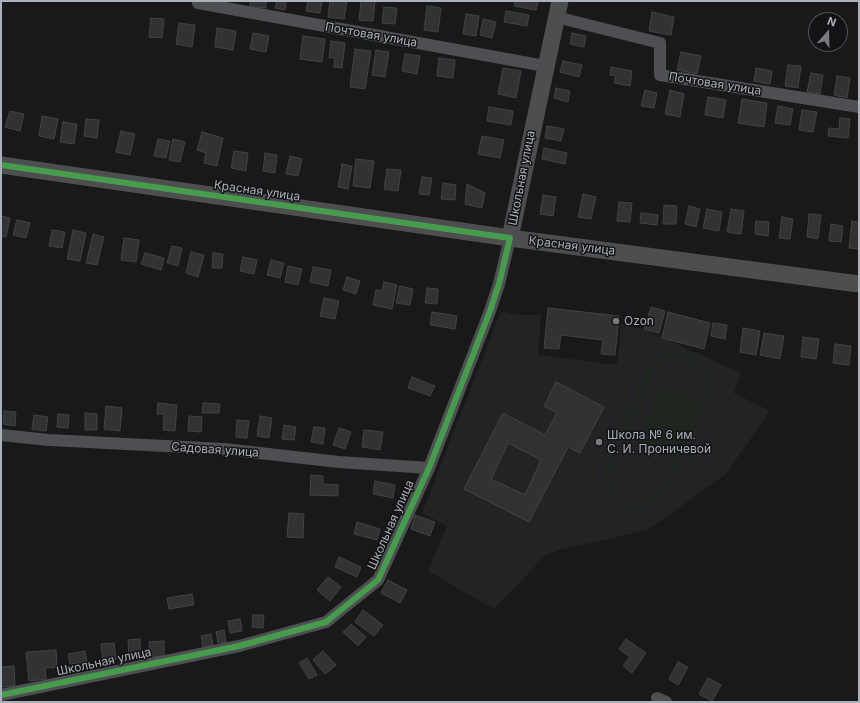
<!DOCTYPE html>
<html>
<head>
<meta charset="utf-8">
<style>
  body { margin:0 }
  #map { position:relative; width:860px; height:703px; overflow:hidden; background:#191919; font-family:Inter,sans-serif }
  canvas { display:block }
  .frame { position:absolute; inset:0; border:2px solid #abb1b9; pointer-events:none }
  .north { position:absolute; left:808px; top:12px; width:40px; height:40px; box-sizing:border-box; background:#131315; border:1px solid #505257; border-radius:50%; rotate:20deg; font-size:11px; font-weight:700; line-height:16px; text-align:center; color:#abb1b9 }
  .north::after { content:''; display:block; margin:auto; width:14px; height:18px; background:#787c81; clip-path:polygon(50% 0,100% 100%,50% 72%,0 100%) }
</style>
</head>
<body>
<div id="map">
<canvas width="860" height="703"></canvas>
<div class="frame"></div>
<div class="north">N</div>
</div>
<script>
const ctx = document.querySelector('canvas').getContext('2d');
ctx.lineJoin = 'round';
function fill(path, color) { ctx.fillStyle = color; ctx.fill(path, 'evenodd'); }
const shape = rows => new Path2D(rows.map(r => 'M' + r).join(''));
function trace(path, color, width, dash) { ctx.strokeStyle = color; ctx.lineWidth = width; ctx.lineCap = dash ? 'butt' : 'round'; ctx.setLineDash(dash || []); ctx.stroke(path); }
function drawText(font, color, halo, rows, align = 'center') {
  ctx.font = font + ' Inter,sans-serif'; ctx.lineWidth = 3; ctx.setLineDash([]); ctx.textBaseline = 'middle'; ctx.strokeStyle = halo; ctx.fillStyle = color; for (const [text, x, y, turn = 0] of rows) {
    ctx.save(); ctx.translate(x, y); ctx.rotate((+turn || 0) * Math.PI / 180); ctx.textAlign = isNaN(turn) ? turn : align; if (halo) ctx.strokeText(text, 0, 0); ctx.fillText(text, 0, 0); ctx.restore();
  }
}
fill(shape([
  [501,311,518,315,541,315,538,355,617,365,621,325,641,328,741,373,734,393,770,411,726,474,648,530,559,550,545,556,494,609,428,571,447,526,422,513]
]), '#232325');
fill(shape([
  [681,352,690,355,701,364,707,375,710,386,708,395,664,493,657,501,647,506,636,510,624,508,614,500,607,490,604,477,606,466,649,365,657,357,668,353],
  [678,357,687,360,698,367,704,377,706,387,704,394,660,491,644,502,635,505,626,504,617,497,612,487,609,477,611,467,654,368,660,361],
  [663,385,700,401,674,459,638,443]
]), '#1f261f');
const building = shape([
  [250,1,266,1,266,8,250,7,250,1],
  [277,1,286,1,285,10,275,8,277,1],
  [308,1,322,1,320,13,306,11,308,1],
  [330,1,347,1,344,19,328,17,330,1],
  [361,1,375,1,373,21,359,20,361,1],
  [515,1,538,1,536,10,514,6,515,1],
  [427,6,441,8,438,32,424,30,427,6],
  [384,7,397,8,395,24,382,23,384,7],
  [506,11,529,15,527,26,504,22,506,11],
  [652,12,674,17,671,35,649,31,652,12],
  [466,14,479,16,476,36,463,34,466,14],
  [151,18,164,19,162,38,149,37,151,18],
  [483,19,496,22,492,38,480,35,483,19],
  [179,23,195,25,192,47,176,44,179,23],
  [217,28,236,31,233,50,215,47,217,28],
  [253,33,269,36,266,52,250,49,253,33],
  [572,33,586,36,584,47,570,44,572,33],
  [303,36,325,39,322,62,300,59,303,36],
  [331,41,345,43,342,68,334,67,335,58,329,58,331,41],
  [355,49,371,51,365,89,350,87,355,49],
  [376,50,389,52,385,77,372,75,376,50],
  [681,52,701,56,697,74,677,70,681,52],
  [405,54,420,56,417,74,402,71,405,54],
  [439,58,455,60,453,78,437,76,439,58],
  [563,61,582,65,579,77,560,72,563,61],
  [788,65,801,66,798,88,785,86,788,65],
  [611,67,632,71,630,86,614,83,616,76,610,75,611,67],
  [503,68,521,71,516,98,498,94,503,68],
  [756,68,772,71,770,84,754,81,756,68],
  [811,73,823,75,820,94,807,92,811,73],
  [837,76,850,78,847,98,834,95,837,76],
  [556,88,570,91,568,102,554,98,556,88],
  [645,90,657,93,654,108,641,106,645,90],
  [670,90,684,94,680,117,665,114,670,90],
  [708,97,726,100,723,118,705,115,708,97],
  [742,99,767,103,764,127,738,123,742,99],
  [778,106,793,109,790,125,775,123,778,106],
  [489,107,513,111,511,125,487,121,489,107],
  [802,110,817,112,813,132,799,130,802,110],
  [10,111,24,114,20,131,5,127,10,111],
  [42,116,58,119,54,139,39,136,42,116],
  [840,118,850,119,848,138,828,136,829,128,839,129,840,118],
  [86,119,99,120,97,138,84,136,86,119],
  [63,122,77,124,74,144,60,142,63,122],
  [547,126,564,129,561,141,545,138,547,126],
  [121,131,135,134,130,155,116,152,121,131],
  [202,132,223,138,217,166,204,163,206,153,197,150,202,132],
  [482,136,504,140,500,158,478,154,482,136],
  [158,139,170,141,166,158,154,156,158,139],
  [173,139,185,142,180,162,169,160,173,139],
  [544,148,567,153,565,164,542,159,544,148],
  [234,151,248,153,246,171,231,168,234,151],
  [265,153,277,155,275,173,263,171,265,153],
  [290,156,302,159,298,176,286,174,290,156],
  [356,159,374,161,370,188,353,186,356,159],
  [342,164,352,166,348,189,338,187,342,164],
  [387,169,401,170,398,191,384,189,387,169],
  [422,177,432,178,429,195,419,194,422,177],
  [443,183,456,185,455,200,441,199,443,183],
  [467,184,485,193,482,208,465,204,467,184],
  [583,194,596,197,591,219,578,217,583,194],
  [543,195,556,197,553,216,540,214,543,195],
  [619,202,632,203,630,222,617,221,619,202],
  [664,205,677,206,676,224,663,224,664,205],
  [689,206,700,209,696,227,685,224,689,206],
  [707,209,722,212,719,231,703,228,707,209],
  [731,209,744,211,741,234,727,232,731,209],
  [641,213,658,215,657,225,640,223,641,213],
  [809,214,821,215,818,239,807,237,809,214],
  [1,216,10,218,6,237,1,236,1,216],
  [782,217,793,219,790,239,779,238,782,217],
  [17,220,30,223,26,238,13,235,17,220],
  [756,221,769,222,768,236,755,234,756,221],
  [852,221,859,222,859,249,849,248,852,221],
  [831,224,843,226,841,242,829,241,831,224],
  [52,230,65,232,62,248,49,246,52,230],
  [73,230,86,233,80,261,67,259,73,230],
  [93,234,104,237,97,265,86,263,93,234],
  [124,238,139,240,136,262,121,260,124,238],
  [172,246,182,248,178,266,167,263,172,246],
  [191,252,204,255,198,277,186,273,191,252],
  [145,253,164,258,161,270,141,264,145,253],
  [213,253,223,254,222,268,212,268,213,253],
  [243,257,257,260,254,274,240,271,243,257],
  [271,260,284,263,280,278,267,275,271,260],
  [288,266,302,269,298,285,285,282,288,266],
  [313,267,331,270,328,286,310,282,313,267],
  [347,277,360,281,356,294,343,290,347,277],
  [384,282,397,285,392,309,373,305,376,290,382,291,384,282],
  [400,286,413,289,410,305,396,303,400,286],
  [427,288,438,289,437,304,425,303,427,288],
  [324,298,339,301,335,319,320,316,324,298],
  [651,307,665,311,659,333,644,329,651,307],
  [548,308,619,316,615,355,601,354,603,340,561,335,559,349,544,348,548,308],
  [432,312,457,316,455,329,430,325,432,312],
  [668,312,710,323,704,349,662,338,668,312],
  [713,323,727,325,725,339,711,336,713,323],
  [743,328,760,331,756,355,740,352,743,328],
  [764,333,784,336,780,359,760,355,764,333],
  [803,337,819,339,816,359,801,357,803,337],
  [835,344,851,346,849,365,833,363,835,344],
  [412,377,435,386,430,396,408,388,412,377],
  [556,382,604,407,580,453,568,447,529,522,464,489,503,413,545,435,557,413,544,406,556,382],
  [508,443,541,460,525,495,491,479,508,443],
  [158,403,177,405,175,431,163,430,164,414,157,414,158,403],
  [203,403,220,404,219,413,202,413,203,403],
  [106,406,122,408,120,431,104,429,106,406],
  [4,411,16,412,15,426,3,424,4,411],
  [85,413,97,414,97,430,85,430,85,413],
  [58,414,69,415,68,428,57,427,58,414],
  [34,415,48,417,46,431,32,429,34,415],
  [189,416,202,417,201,432,188,431,189,416],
  [260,416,272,418,269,438,257,436,260,416],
  [237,420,249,421,247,438,236,437,237,420],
  [284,425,296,427,294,440,282,439,284,425],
  [314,427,325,428,323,444,311,442,314,427],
  [339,428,351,432,345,449,333,445,339,428],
  [364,430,383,432,380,450,362,447,364,430],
  [311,475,323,476,323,484,338,485,338,496,310,495,311,475],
  [375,481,395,485,393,498,373,494,375,481],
  [289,513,304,514,303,538,287,537,289,513],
  [415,515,435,522,430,536,411,529,415,515],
  [357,522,380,529,377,540,354,534,357,522],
  [339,557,361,567,357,577,335,567,339,557],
  [328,577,341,587,330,601,317,590,328,577],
  [388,580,407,590,400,603,381,593,388,580],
  [192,594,194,605,169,609,167,598,192,594],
  [363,610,383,625,374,636,355,622,363,610],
  [253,615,264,615,263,628,252,627,253,615],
  [240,619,242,631,230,633,228,621,240,619],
  [351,624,366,637,358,646,343,632,351,624],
  [224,630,226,642,218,643,216,632,224,630],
  [211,634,213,645,203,647,201,636,211,634],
  [140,639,141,659,129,660,128,640,140,639],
  [626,639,646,653,632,673,623,666,630,657,619,649,626,639],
  [164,641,164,656,150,657,149,642,164,641],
  [114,643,116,660,103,661,101,644,114,643],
  [56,650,57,667,45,668,46,679,29,681,26,652,56,650],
  [85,651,87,662,70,664,68,654,85,651],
  [323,651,336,665,325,674,313,660,323,651],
  [307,658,317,675,309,679,299,663,307,658],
  [678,662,688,667,678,685,669,679,678,662],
  [14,666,15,686,1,687,1,667,14,666],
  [708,678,721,685,712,701,699,694,708,678]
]);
fill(building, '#323233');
trace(building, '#414345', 1);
trace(shape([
  [198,3,545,66],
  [556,17,660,43,660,75,859,107],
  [1,435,49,440,224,449,339,462,429,468],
  [1,695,239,646,326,622,378,580,429,468,490,311,499,284,510,238],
  [657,698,666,702]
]), '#4d4f52', 12);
trace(shape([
  [1,165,510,238,859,284],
  [510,238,560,1]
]), '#4c4e50', 17);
trace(shape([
  [1,165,510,238,499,284,490,311,429,468,378,580,326,622,239,646,1,695]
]), '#469c4c', 6);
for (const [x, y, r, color] of [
  [616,321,4,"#787c81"],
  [599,442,4,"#787c81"]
]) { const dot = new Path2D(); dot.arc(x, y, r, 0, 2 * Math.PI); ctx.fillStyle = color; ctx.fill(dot); trace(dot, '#131315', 1.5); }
drawText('12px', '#abb1b9', '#131315', [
  ["Почтовая улица",371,35,10],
  ["Почтовая улица",715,84,9],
  ["Школьная улица",522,178,-79],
  ["Красная улица",257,191,8],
  ["Красная улица",572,246,7],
  ["Садовая улица",215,450,4],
  ["Школьная улица",391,525,-66],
  ["Школьная улица",104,662,-12]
]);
drawText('12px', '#abb1b9', '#131315', [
  ["Ozon",624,321],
  ["Школа № 6 им.",607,435],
  ["С. И. Проничевой",607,449]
], 'left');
</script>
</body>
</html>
